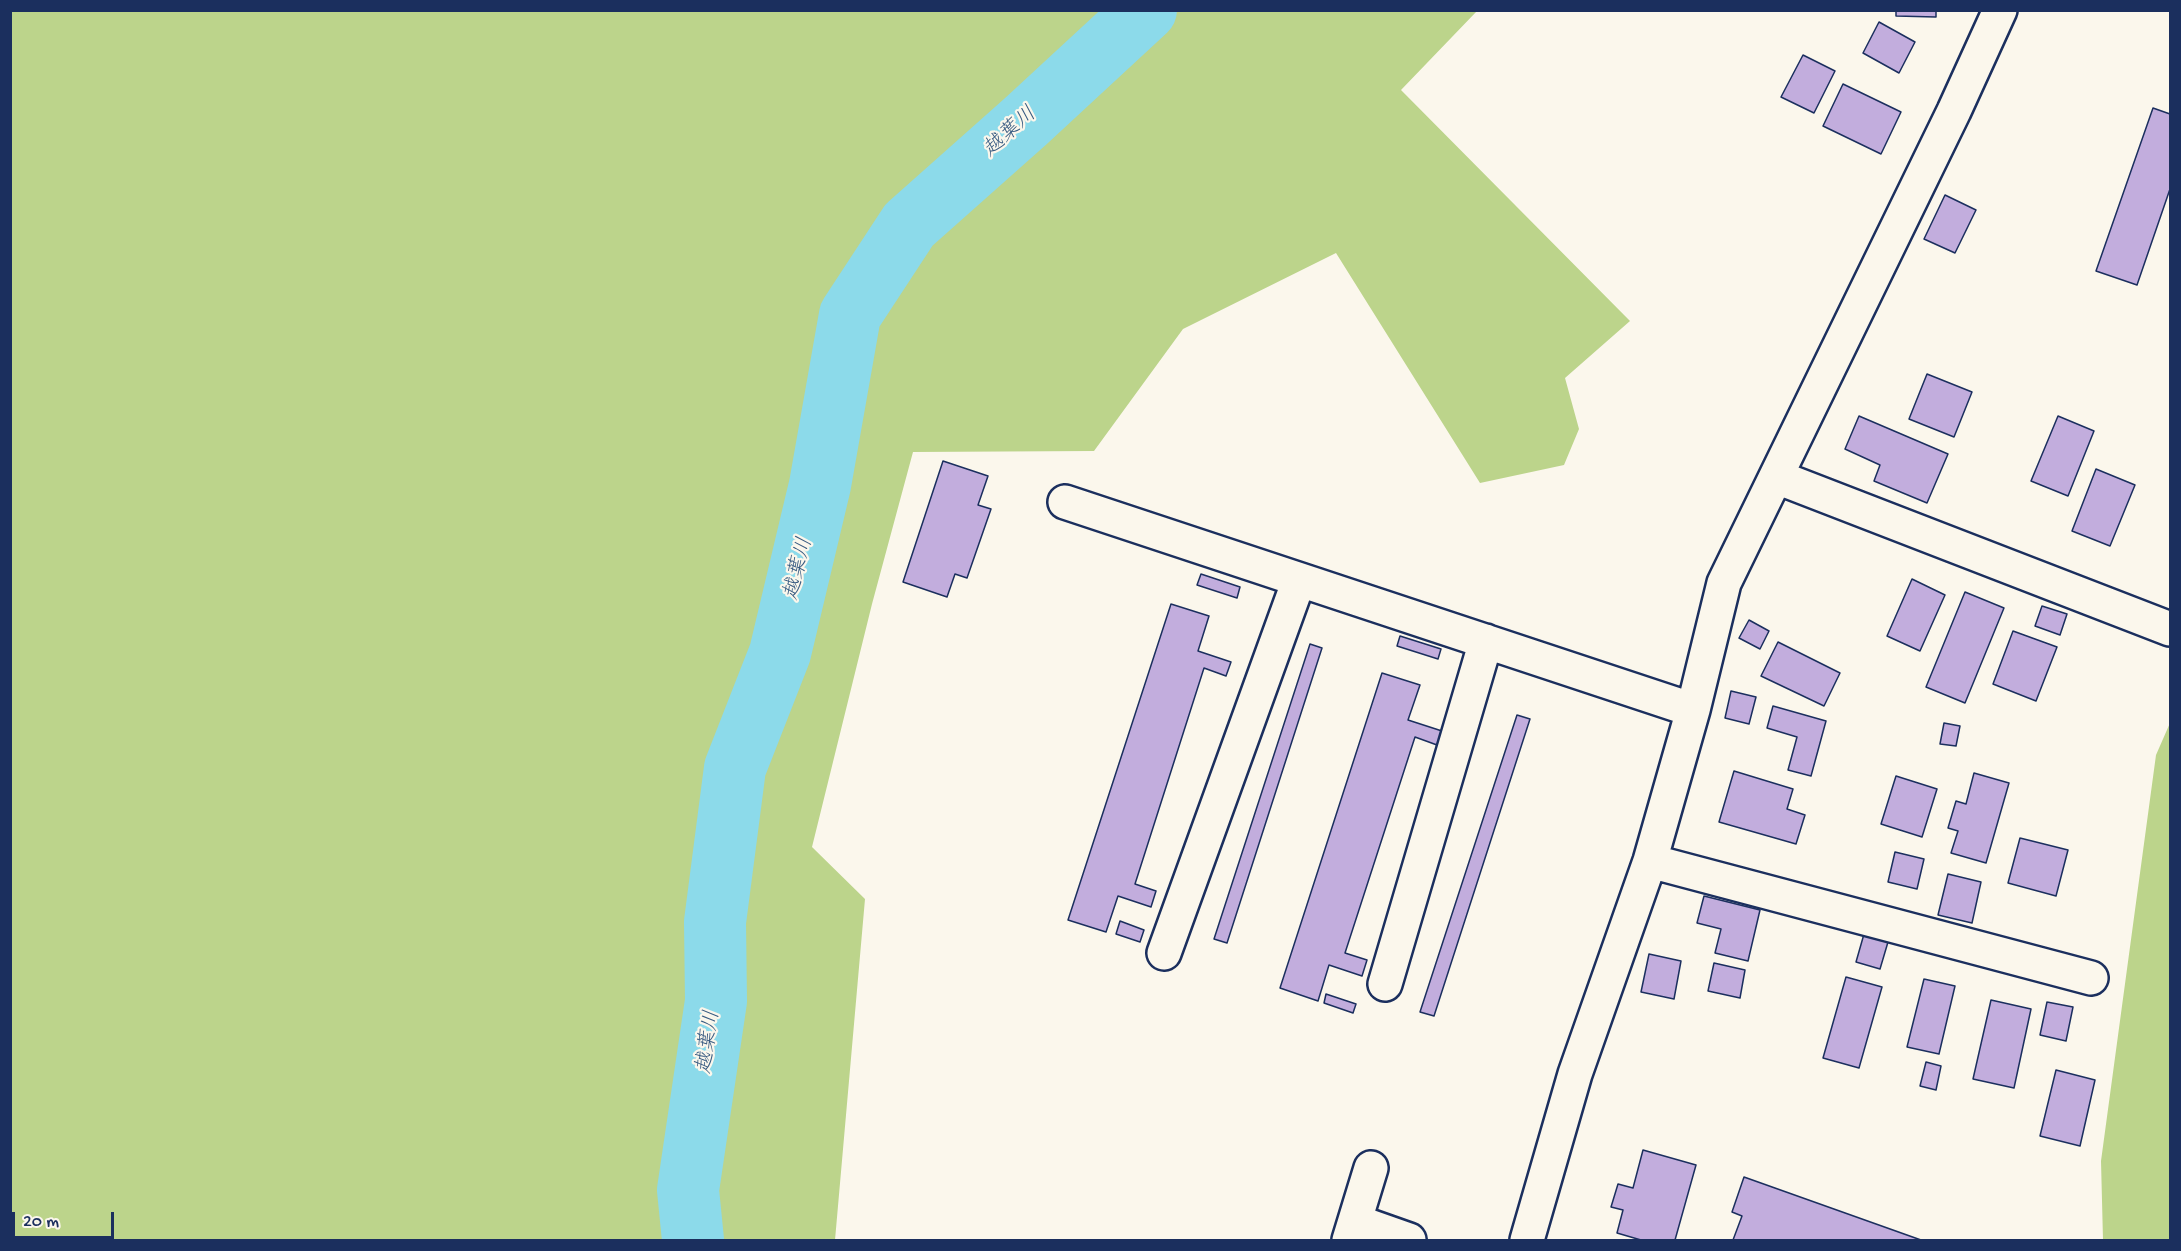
<!DOCTYPE html>
<html>
<head>
<meta charset="utf-8">
<style>
  body { margin:0 }
  #map { position:relative; width:2181px; height:1251px; overflow:hidden; background:#fbf7ec; font-family:"Gochi Hand",sans-serif }
  canvas { display:block }
  .frame { position:absolute; inset:0; border:12px solid #1b2f5e; pointer-events:none }
  .scale { position:absolute; left:12px; top:1212px; width:102px; height:27px; box-sizing:border-box; border:3px solid #1b2f5e; border-top:0; padding-left:8px; font-size:18px; line-height:21px; white-space:nowrap; color:#1b2f5e; -webkit-text-stroke:4px #fbf7ec; paint-order:stroke }
</style>
</head>
<body>
<div id="map">
<canvas width="2181" height="1251"></canvas>
<div class="frame"></div>
<div class="scale">20 m</div>
</div>
<script>
const ctx = document.querySelector('canvas').getContext('2d');
ctx.lineJoin = 'round';
function fill(path, color) { ctx.fillStyle = color; ctx.fill(path, 'evenodd'); }
const shape = rows => new Path2D(rows.map(r => 'M' + r).join(''));
function trace(path, color, width, dash) { ctx.strokeStyle = color; ctx.lineWidth = width; ctx.lineCap = dash ? 'butt' : 'round'; ctx.setLineDash(dash || []); ctx.stroke(path); }
function drawText(font, color, halo, rows, align = 'center') {
  ctx.font = font + ' "Gochi Hand","Klee One",sans-serif'; ctx.lineWidth = 4.5; ctx.setLineDash([]); ctx.textBaseline = 'middle'; ctx.strokeStyle = halo; ctx.fillStyle = color; for (const [text, x, y, turn = 0] of rows) {
    ctx.save(); ctx.translate(x, y); ctx.rotate((+turn || 0) * Math.PI / 180); ctx.textAlign = isNaN(turn) ? turn : align; if (halo) ctx.strokeText(text, 0, 0); ctx.fillText(text, 0, 0); ctx.restore();
  }
}
fill(shape([
  [10,11,1477,11,1401,90,1630,321,1565,378,1579,429,1564,465,1480,483,1336,253,1183,329,1094,451,913,452,872,604,812,847,865,899,835,1240,11,1240],
  [2170,723,2170,1240,2103,1240,2101,1161,2156,755]
]), '#bcd48b');
trace(shape([
  [693,1240,688,1190,716,1001,715,922,735,768,780,653,820,485,850,315,909,225,1026,121,1146,10]
]), '#8cdaea', 62);
const building = shape([
  [1896,10,1936,10,1936,17,1896,16,1896,10],
  [1879,22,1915,42,1899,73,1863,53,1879,22],
  [1803,55,1835,71,1814,113,1781,97,1803,55],
  [1843,84,1901,112,1881,154,1823,126,1843,84],
  [2153,108,2170,114,2170,189,2137,285,2096,271,2153,108],
  [1945,195,1976,210,1955,253,1924,239,1945,195],
  [1927,374,1972,392,1954,437,1909,419,1927,374],
  [1859,416,1948,454,1927,503,1874,481,1880,465,1845,449,1859,416],
  [2058,416,2094,431,2068,496,2031,481,2058,416],
  [943,461,988,476,978,505,991,509,967,578,955,574,947,597,903,582,943,461],
  [2096,469,2135,485,2110,546,2072,531,2096,469],
  [1201,574,1240,587,1237,598,1197,585,1201,574],
  [1912,579,1945,595,1920,651,1887,636,1912,579],
  [1965,592,2004,608,1965,703,1926,687,1965,592],
  [1171,604,1209,616,1198,651,1231,662,1226,676,1204,668,1135,884,1156,891,1151,907,1118,896,1106,932,1068,920,1171,604],
  [2042,606,2067,614,2060,635,2035,626,2042,606],
  [1749,620,1769,631,1760,649,1739,638,1749,620],
  [2013,631,2057,647,2036,701,1993,684,2013,631],
  [1400,636,1441,649,1438,659,1397,646,1400,636],
  [1778,642,1840,673,1824,706,1761,676,1778,642],
  [1310,644,1322,648,1227,943,1214,939,1310,644],
  [1382,673,1420,685,1408,720,1442,731,1437,745,1415,737,1345,953,1367,960,1362,976,1329,965,1318,1001,1280,988,1382,673],
  [1731,691,1756,697,1749,724,1725,718,1731,691],
  [1773,706,1826,721,1811,776,1788,770,1797,737,1767,728,1773,706],
  [1517,715,1530,719,1434,1016,1420,1012,1517,715],
  [1944,723,1960,726,1956,746,1940,744,1944,723],
  [1734,771,1793,789,1787,809,1805,815,1796,844,1719,822,1734,771],
  [1974,773,2009,783,1986,863,1951,853,1958,831,1948,828,1956,801,1966,804,1974,773],
  [1896,776,1937,789,1922,837,1881,824,1896,776],
  [2020,838,2068,850,2056,896,2008,883,2020,838],
  [1895,852,1924,859,1917,889,1888,882,1895,852],
  [1948,874,1981,882,1972,923,1938,915,1948,874],
  [1704,896,1760,910,1748,961,1715,953,1721,929,1697,923,1704,896],
  [1120,921,1144,930,1140,942,1116,934,1120,921],
  [1864,934,1888,942,1880,969,1856,962,1864,934],
  [1649,954,1681,961,1674,999,1641,992,1649,954],
  [1714,963,1745,970,1740,998,1708,991,1714,963],
  [1846,977,1882,987,1859,1068,1823,1058,1846,977],
  [1924,979,1955,986,1939,1054,1907,1047,1924,979],
  [1326,994,1356,1004,1353,1013,1324,1003,1326,994],
  [1991,1000,2031,1009,2014,1088,1973,1079,1991,1000],
  [2047,1002,2073,1007,2066,1041,2040,1035,2047,1002],
  [1926,1062,1941,1066,1936,1090,1920,1086,1926,1062],
  [2056,1070,2095,1080,2080,1146,2040,1136,2056,1070],
  [1643,1150,1696,1165,1675,1240,1641,1240,1617,1233,1623,1210,1611,1207,1618,1184,1633,1188,1643,1150],
  [1744,1177,1921,1240,1733,1240,1742,1216,1732,1212,1744,1177]
]);
fill(building, '#c2addd');
trace(building, '#1b2f5e', 1.5);
const minor = shape([
  [1777,477,2170,629],
  [1065,502,1693,710],
  [1650,861,2091,978],
  [1164,953,1299,580],
  [1385,984,1486,641],
  [1355,1221,1409,1240],
  [1349,1240,1371,1168],
  [1527,1240,1575,1074,1650,861,1693,710,1724,583,1954,111,2000,10]
]);
trace(minor, '#1b2f5e', 38);
trace(minor, '#fbf7ec', 33);
drawText('italic 21px', '#375a81', '#fbf7ec', [
  ["越葉川",1011,133,-42],
  ["越葉川",800,569,-76],
  ["越葉川",710,1042,-82]
]);
</script>
</body>
</html>
